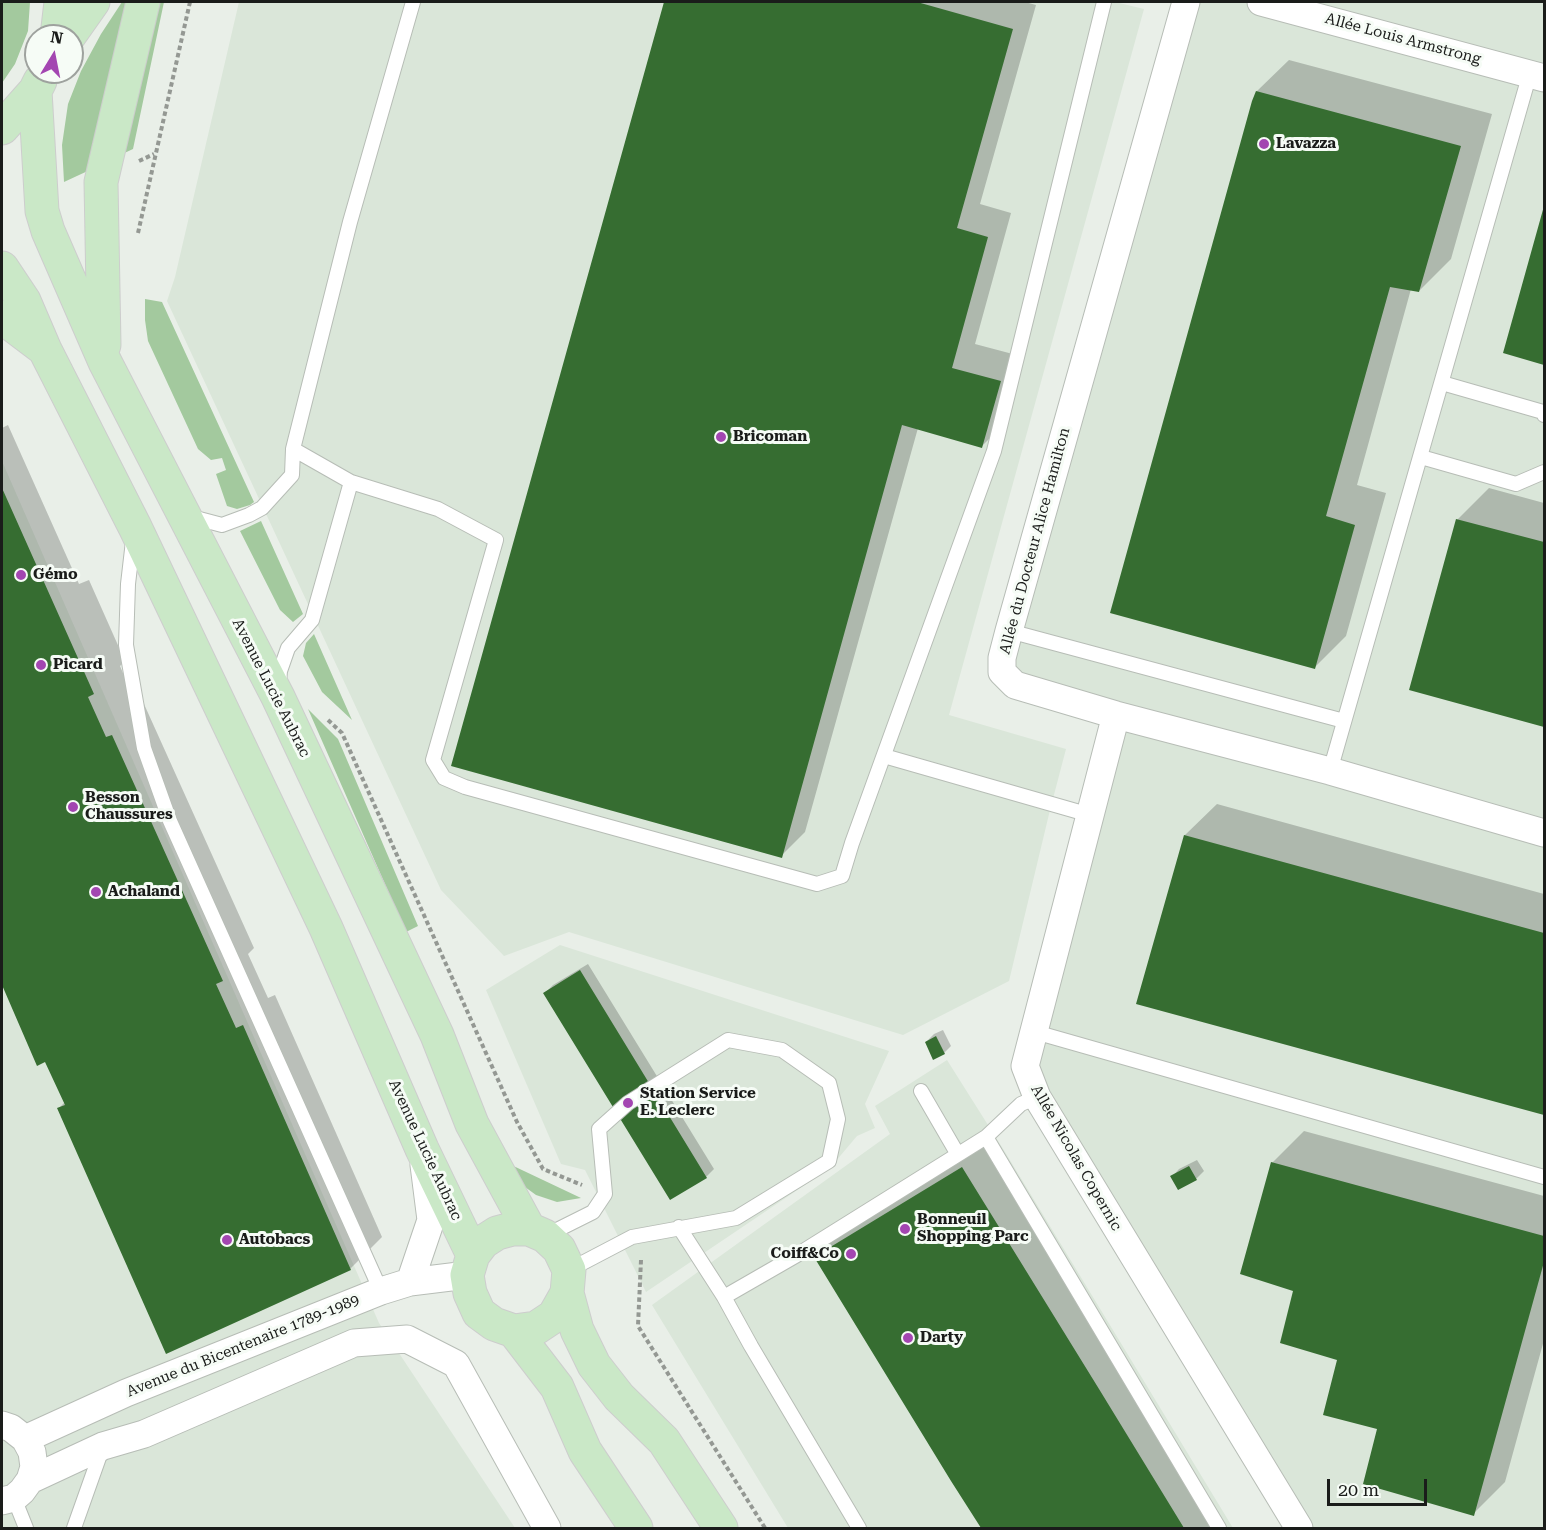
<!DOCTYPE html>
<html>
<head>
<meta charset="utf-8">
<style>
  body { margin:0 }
  #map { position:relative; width:1546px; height:1530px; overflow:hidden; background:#e9efe8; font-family:"Roboto Serif",serif }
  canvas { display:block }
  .frame { position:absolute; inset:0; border:3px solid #1a1c1a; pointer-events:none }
  .north { position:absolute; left:24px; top:24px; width:60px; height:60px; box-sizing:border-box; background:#f6fcf6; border:2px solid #9ea29e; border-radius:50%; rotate:10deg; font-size:16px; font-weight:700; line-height:24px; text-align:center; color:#1a1c1a }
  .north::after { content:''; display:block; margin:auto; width:21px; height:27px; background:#a346b1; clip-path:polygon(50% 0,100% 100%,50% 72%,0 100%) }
  .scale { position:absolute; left:1327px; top:1479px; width:100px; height:27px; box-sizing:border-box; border:3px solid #1a1c1a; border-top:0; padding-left:8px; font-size:18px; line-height:21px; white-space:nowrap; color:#1a1c1a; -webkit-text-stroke:4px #f6fcf6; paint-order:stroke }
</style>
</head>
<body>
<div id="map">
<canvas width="1546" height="1530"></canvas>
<div class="frame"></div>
<div class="north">N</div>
<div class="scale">20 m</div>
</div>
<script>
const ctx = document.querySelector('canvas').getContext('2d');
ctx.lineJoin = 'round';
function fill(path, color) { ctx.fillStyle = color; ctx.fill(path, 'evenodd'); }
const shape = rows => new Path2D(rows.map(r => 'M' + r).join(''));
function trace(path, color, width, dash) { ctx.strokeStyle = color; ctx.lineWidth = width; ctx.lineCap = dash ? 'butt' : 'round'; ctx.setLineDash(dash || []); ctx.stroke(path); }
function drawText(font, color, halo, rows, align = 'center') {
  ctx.font = font + ' "Roboto Serif",serif'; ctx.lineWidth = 6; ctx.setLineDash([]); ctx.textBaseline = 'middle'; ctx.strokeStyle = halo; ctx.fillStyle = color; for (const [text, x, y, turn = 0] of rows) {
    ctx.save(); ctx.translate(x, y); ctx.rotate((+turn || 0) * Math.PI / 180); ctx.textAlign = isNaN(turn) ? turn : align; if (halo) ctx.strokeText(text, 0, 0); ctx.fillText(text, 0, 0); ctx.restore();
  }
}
fill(shape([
  [239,2,1115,2,1144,9,949,715,1066,749,1050,810,1009,981,903,1035,569,932,504,956,441,890,167,301,175,277],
  [1196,2,1544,2,1544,1528,1295,1528,1020,1069,1108,718,1002,687],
  [2,461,379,1323,515,1528,2,1528],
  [560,945,889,1051,865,1104,875,1128,857,1136,830,1168,646,1292,585,1170,561,1164,486,990],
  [947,1060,1005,1152,1233,1528,788,1528,652,1305,890,1134,875,1106]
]), '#dae6d9');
fill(shape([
  [2,2,30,2,28,31,15,64,2,83],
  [122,2,129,2,92,169,64,182,62,145,68,104,81,71,101,34],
  [151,2,164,2,133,149,118,156],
  [145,299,162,302,254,502,250,505,237,509,227,506,216,474,226,470,222,458,211,460,198,449,148,341,145,320],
  [261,521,303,614,293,622,280,610,240,531],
  [314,634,352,720,322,692,303,656,306,643],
  [308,709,338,739,418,926,406,932],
  [505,1162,581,1198,557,1202,536,1195,514,1179]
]), '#a3c99e');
fill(shape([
  [666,2,1025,2,1036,5,980,204,1011,213,975,344,1024,357,1006,422,982,446,918,428,805,832,781,856,453,765],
  [1289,60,1492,114,1451,259,1419,291,1411,289,1357,485,1386,493,1346,636,1314,668,1257,91],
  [1544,209,1544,363,1505,352],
  [8,425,79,584,89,580,125,661,120,666,137,706,144,704,254,948,248,954,268,998,275,995,382,1237,350,1269,167,1352,58,1109,65,1102,46,1061,38,1064,2,982,2,428],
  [1489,488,1544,503,1544,726,1410,689,1457,520],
  [1217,804,1544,894,1544,1113,1138,1003,1185,835],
  [588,964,714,1169,706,1177,545,993,553,985],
  [943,1030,951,1046,944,1053,926,1042,934,1034],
  [1304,1131,1544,1196,1544,1340,1505,1482,1473,1514,1378,1428,1339,1359,1295,1290,1272,1163],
  [987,1144,1223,1528,982,1528,816,1257,840,1233],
  [1197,1160,1204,1171,1196,1179,1179,1188,1172,1177,1179,1169]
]), '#0003');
fill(shape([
  [664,2,917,2,1013,29,957,228,988,237,952,368,1001,381,982,448,902,425,782,858,451,766],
  [1256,91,1461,146,1419,292,1390,287,1326,516,1355,525,1315,669,1110,613,1252,101],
  [1544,206,1544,365,1503,353],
  [2,488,94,694,88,697,106,737,112,735,223,981,216,984,236,1028,243,1025,351,1270,166,1354,57,1108,65,1105,45,1062,37,1066,2,985],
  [1456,519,1544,542,1544,727,1409,690],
  [1184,835,1544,933,1544,1115,1136,1004],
  [580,970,707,1178,670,1200,543,993],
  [936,1036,945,1054,933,1060,925,1042],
  [1271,1162,1544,1236,1544,1262,1474,1516,1363,1484,1377,1429,1323,1415,1337,1360,1280,1343,1293,1291,1240,1274],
  [1189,1166,1197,1180,1178,1190,1170,1176],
  [962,1167,1099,1389,1184,1528,981,1528,951,1481,814,1257]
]), '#366d31');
const service = shape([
  [1442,383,1543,412,1544,415],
  [293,449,351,482,438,509,496,540,433,760,444,778,465,787,817,884,842,876,852,843,994,451,1104,2],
  [1421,457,1516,484,1544,472],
  [188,516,222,525,249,515,262,508,292,475,293,449,350,222,413,2],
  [133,541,128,584,126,645,144,748,170,821,381,1291],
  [1009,631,1344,721],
  [279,683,280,671,288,648,312,620,351,482],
  [884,756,1090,815],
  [1330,771,1530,73],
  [1035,1032,1544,1177],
  [921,1091,957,1153],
  [986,1137,1219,1528],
  [679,1227,724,1297],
  [545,1236,593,1212,605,1194,599,1129,628,1103,728,1040,782,1050,829,1083,838,1119,829,1161,736,1218,632,1237,569,1270],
  [14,1498,26,1528],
  [74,1528,102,1449],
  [859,1528,751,1346,724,1297,797,1255,986,1137,1021,1104,1037,1097]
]);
const minor = shape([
  [1186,2,1009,631,1002,658,1002,672,1015,685,1116,715,1330,771,1544,833],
  [1261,2,1544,78],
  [1116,715,1025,1066,1037,1097,1299,1528],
  [410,1282,431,1220,424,1165],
  [2,1425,11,1428,25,1439,32,1452,34,1467,30,1480,22,1491,14,1498,2,1501],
  [25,1439,126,1393,381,1291,410,1282,467,1275],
  [30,1480,103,1446,144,1434,354,1343,407,1339,456,1364,547,1528]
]);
const primary = shape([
  [57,36,61,2],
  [69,36,93,2],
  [35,91,42,211,48,231,105,362,278,697,437,1035,472,1124,529,1229],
  [2,128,35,91,40,81],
  [2,268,24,301,45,350,135,527,326,928,422,1149,473,1255],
  [2,317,43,348],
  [104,345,101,182,143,2],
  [567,1293,554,1316,536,1328,514,1331,494,1324,479,1313,470,1293,467,1275,473,1255,483,1242,497,1233,512,1229,529,1229,545,1236,559,1249,569,1270,567,1293,577,1330,594,1365,619,1397,664,1441,721,1528],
  [514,1331,557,1387,585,1451,636,1528]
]);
trace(service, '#b7bdb6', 16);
trace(minor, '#b7bdb6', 29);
trace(primary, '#cdcdcd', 35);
trace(shape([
  [139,161,154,154],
  [138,233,190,2],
  [328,720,342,733,517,1122,543,1169,582,1185],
  [641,1260,638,1326,765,1528]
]), '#949893', 4, [4.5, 3]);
trace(service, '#fff', 14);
trace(minor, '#fff', 27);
trace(primary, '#cae8c7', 33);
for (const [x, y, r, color] of [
  [1264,144,6,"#a346b1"],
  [721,437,6,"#a346b1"],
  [21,575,6,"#a346b1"],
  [41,665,6,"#a346b1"],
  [73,807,6,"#a346b1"],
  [96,892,6,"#a346b1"],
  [628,1103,6,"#a346b1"],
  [905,1229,6,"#a346b1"],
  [227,1240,6,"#a346b1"],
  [851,1254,6,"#a346b1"],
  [908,1338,6,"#a346b1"]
]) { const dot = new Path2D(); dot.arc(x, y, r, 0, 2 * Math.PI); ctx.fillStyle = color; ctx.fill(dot); trace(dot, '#f6fcf6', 2); }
drawText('15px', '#1a1c1a', '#f6fcf6', [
  ["Allée Louis Armstrong",1403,39,15],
  ["Allée du Docteur Alice Hamilton",1035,541,-75],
  ["Avenue Lucie Aubrac",271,688,63],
  ["Avenue Lucie Aubrac",425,1150,65],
  ["Allée Nicolas Copernic",1076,1158,60],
  ["Avenue du Bicentenaire 1789-1989",243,1346,-22]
]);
drawText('bold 15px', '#1a1c1a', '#f6fcf6', [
  ["Lavazza",1276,144],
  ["Bricoman",733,437],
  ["Gémo",33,575],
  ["Picard",53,665],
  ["Besson",85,798],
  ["Chaussures",85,815],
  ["Achaland",108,892],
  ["Station Service",640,1094],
  ["E. Leclerc",640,1111],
  ["Bonneuil",917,1220],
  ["Shopping Parc",917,1237],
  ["Autobacs",239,1240],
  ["Coiff&Co",839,1254,"right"],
  ["Darty",920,1338]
], 'left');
</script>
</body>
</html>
